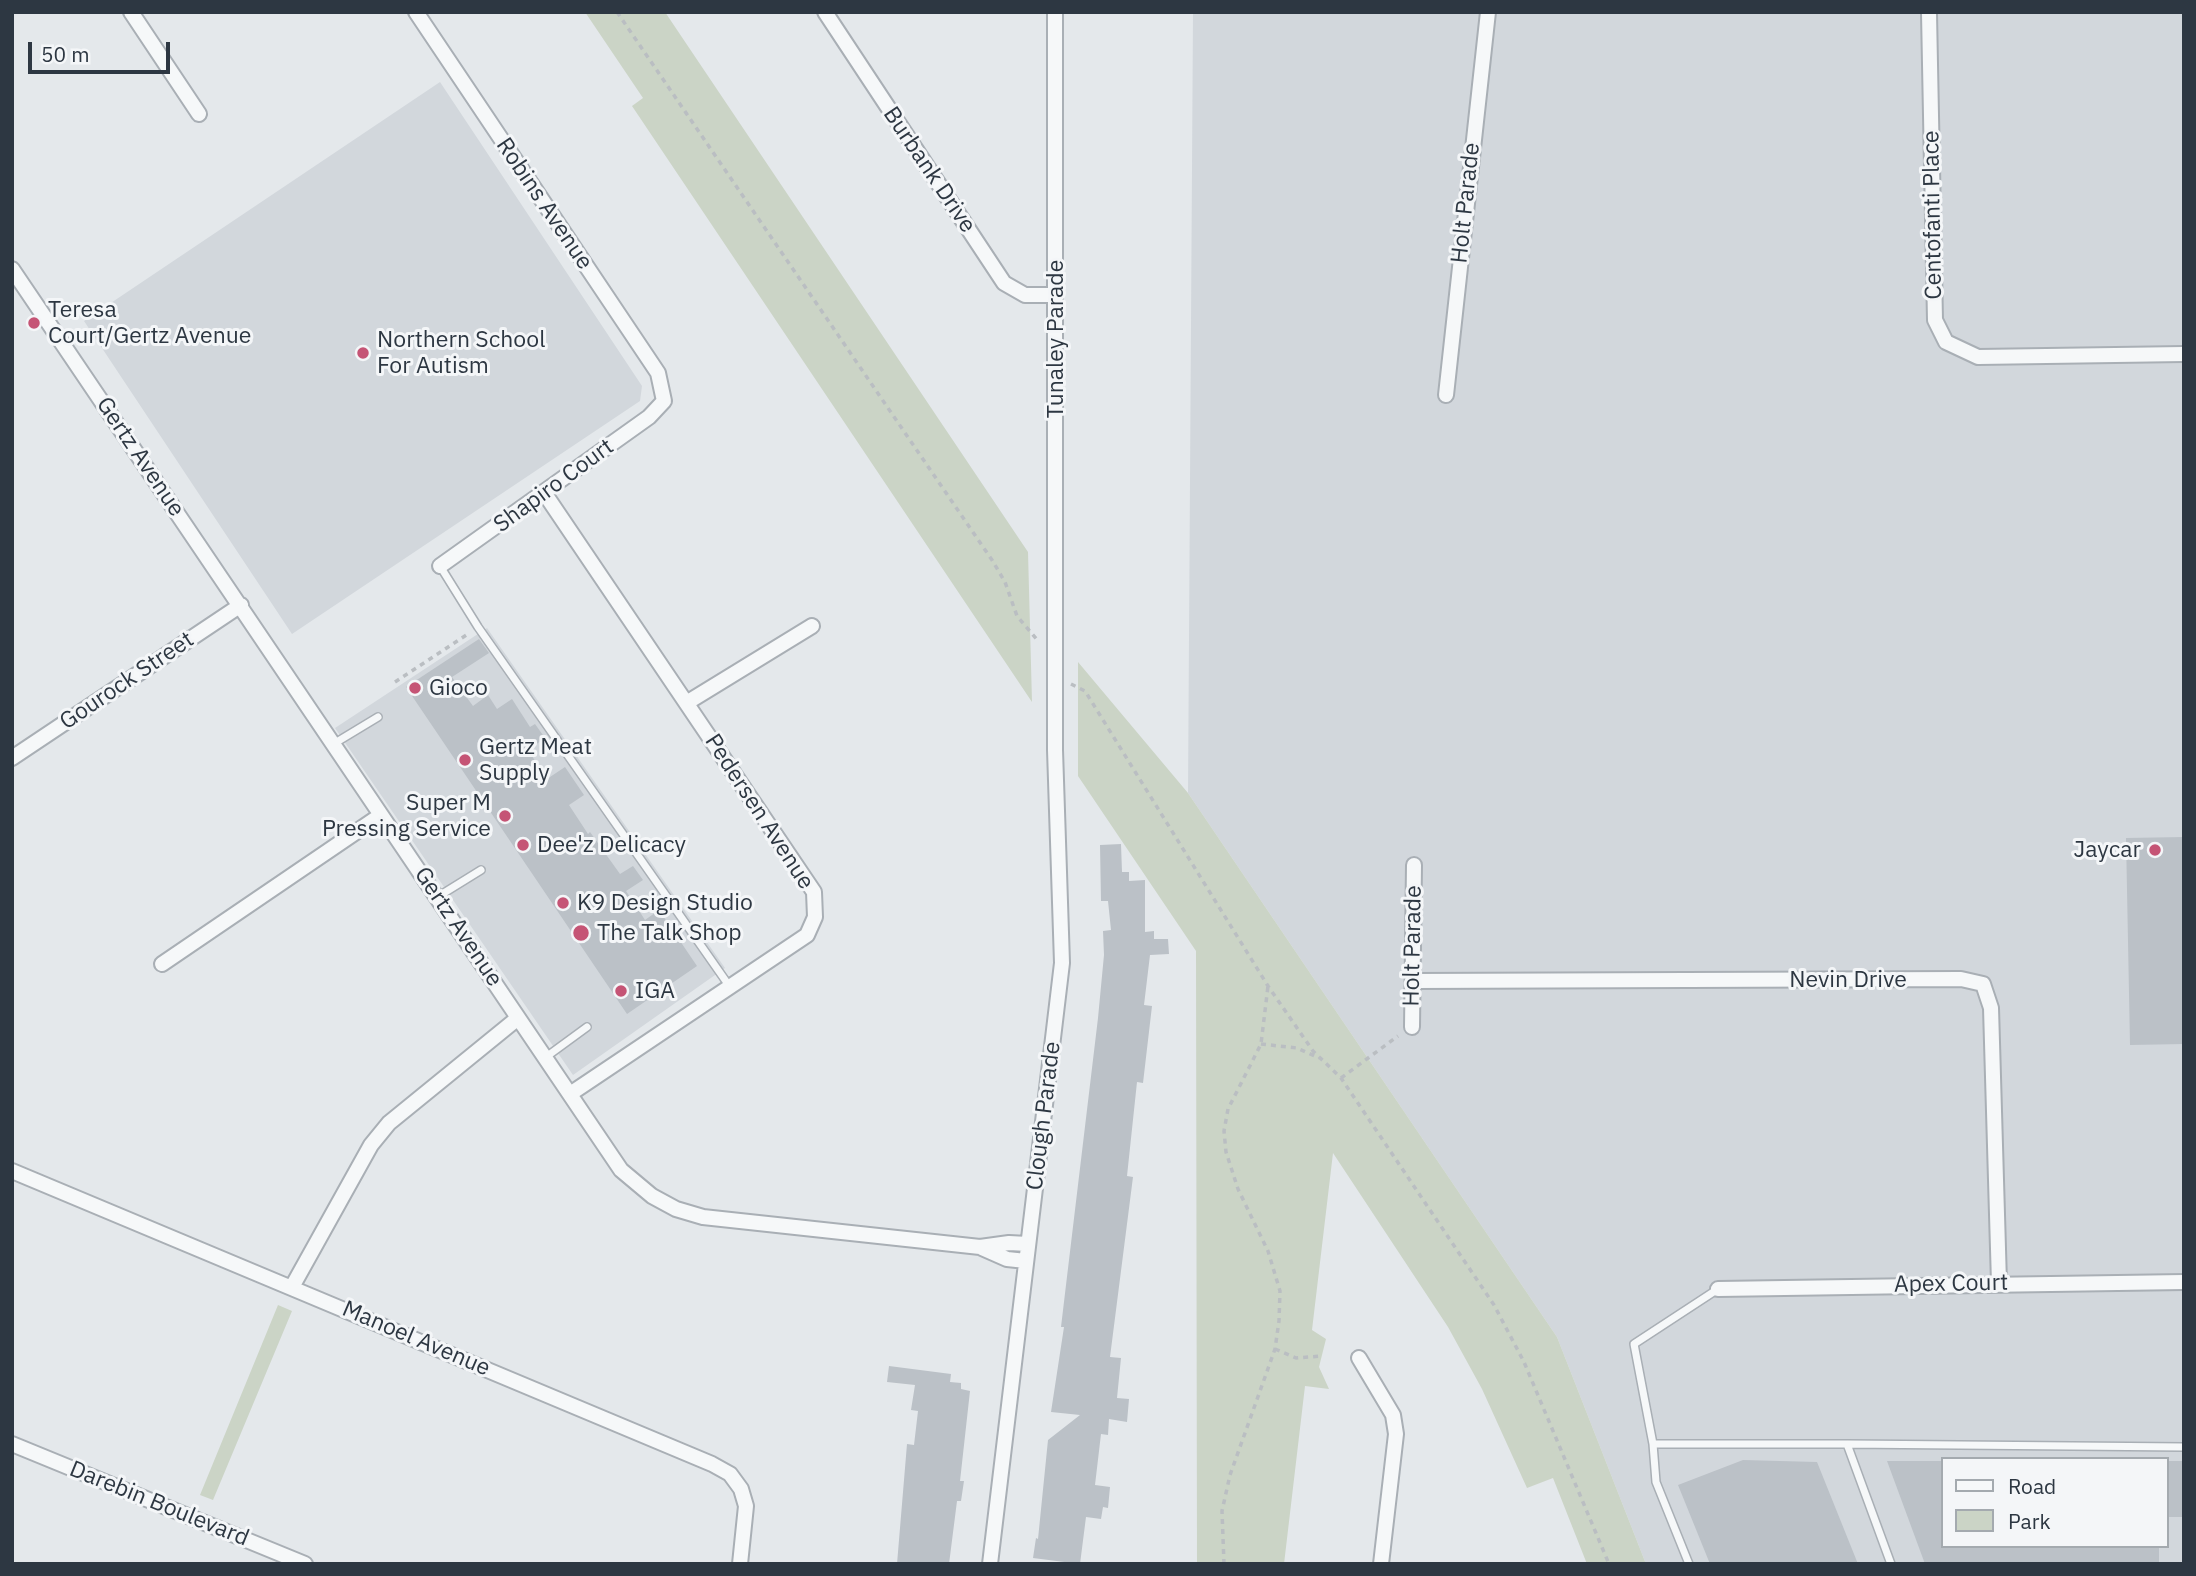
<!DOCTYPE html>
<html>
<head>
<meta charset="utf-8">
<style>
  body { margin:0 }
  #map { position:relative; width:2196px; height:1576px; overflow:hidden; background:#e4e8eb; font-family:"IBM Plex Sans",sans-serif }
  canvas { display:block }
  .frame { position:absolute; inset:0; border:14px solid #2d3742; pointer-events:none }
  .legend { position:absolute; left:1941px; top:1457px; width:228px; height:91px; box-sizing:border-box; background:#f4f6f8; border:2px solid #a4aaaf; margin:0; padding:9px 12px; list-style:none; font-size:21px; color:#2d3742 }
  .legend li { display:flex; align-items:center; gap:14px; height:35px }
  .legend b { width:35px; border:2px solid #a4aaaf }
  .scale { position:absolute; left:28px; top:42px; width:142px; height:32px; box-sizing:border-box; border:4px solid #2d3742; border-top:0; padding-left:9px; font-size:21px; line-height:24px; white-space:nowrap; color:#2d3742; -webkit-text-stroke:5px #f4f6f8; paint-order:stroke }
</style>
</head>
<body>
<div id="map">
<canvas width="2196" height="1576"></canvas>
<div class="frame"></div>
<ul class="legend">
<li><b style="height:9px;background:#f6f8f9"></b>Road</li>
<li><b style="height:19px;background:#cbd4c6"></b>Park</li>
</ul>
<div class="scale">50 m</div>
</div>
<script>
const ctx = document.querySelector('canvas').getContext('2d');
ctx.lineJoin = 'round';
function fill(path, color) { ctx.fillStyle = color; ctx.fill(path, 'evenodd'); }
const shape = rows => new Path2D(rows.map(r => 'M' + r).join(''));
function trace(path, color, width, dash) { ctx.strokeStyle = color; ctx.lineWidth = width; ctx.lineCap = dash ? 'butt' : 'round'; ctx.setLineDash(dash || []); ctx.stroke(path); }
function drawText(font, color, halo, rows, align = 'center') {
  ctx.font = font + ' "IBM Plex Sans",sans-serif'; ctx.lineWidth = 6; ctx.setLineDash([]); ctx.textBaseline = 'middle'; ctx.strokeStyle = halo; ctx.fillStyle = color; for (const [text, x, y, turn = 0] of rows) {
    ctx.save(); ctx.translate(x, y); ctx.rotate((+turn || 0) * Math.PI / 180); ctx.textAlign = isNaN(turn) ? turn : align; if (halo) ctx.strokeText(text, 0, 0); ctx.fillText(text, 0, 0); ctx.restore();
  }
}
fill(shape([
  [1193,12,2184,12,2184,1564,1646,1564,1557,1337,1188,793],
  [1942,1459,2166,1459,2166,1546,1942,1546],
  [440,82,642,386,640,401,292,634,84,321],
  [487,628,725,968,573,1075,335,728]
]), '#d2d7dc');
fill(shape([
  [585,12,665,12,1028,552,1032,702,632,106,643,98],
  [1078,662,1188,793,1557,1337,1646,1564,1587,1564,1553,1478,1527,1488,1482,1389,1448,1327,1333,1153,1312,1330,1326,1339,1319,1367,1329,1389,1305,1386,1284,1564,1197,1564,1196,951,1078,776],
  [278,1305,292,1311,213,1500,200,1495]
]), '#cbd4c6');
fill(shape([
  [479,639,489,653,452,677,462,691,473,706,488,695,497,709,512,699,530,727,535,724,545,738,528,750,547,779,565,767,584,795,569,805,588,834,590,832,620,874,633,866,643,880,626,891,636,906,645,920,659,910,697,966,627,1014,406,687],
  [2184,837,2184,1044,2130,1045,2126,838],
  [1121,844,1122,872,1129,872,1129,881,1145,880,1145,932,1154,931,1154,939,1168,939,1169,954,1150,955,1144,1005,1152,1006,1143,1083,1137,1082,1127,1176,1133,1177,1110,1357,1121,1358,1117,1398,1129,1399,1127,1422,1109,1419,1108,1435,1101,1434,1095,1485,1110,1487,1108,1508,1103,1507,1101,1519,1086,1517,1080,1564,1033,1558,1036,1538,1038,1539,1048,1440,1080,1415,1051,1412,1064,1327,1061,1327,1066,1285,1098,1018,1104,955,1103,931,1111,930,1108,901,1101,901,1100,845],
  [889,1366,951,1374,950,1382,961,1383,961,1389,970,1391,960,1481,964,1481,961,1501,957,1501,949,1564,897,1564,907,1444,914,1445,918,1411,911,1410,915,1385,887,1382],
  [1743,1460,1817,1462,1858,1564,1710,1564,1678,1485],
  [1887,1461,1942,1461,1942,1546,2159,1546,2159,1564,1925,1564],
  [2166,1461,2182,1461,2182,1517,2166,1517]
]), '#bbc1c7');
const service = shape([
  [440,566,478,627,730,987],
  [335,743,378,717],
  [439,896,481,870],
  [546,1057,587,1027],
  [1718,1289,1634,1344,1653,1444,1847,1444,1891,1564],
  [1653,1444,1656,1482,1689,1564],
  [1847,1444,2184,1447]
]);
const minor = shape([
  [131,12,199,114],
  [416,12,658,373,664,401,649,417,440,566],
  [825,12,1004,283,1025,295,1055,295],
  [1929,13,1935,320,1946,342,1978,357,2184,354],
  [12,269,621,1170,652,1196,676,1209,703,1217,980,1247,1009,1243,1028,1244],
  [1446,395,1488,12],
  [545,494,814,892,815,917,807,935,570,1094],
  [688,702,812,626],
  [12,758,241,605],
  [162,964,381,815],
  [1413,981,1961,979,1983,984,1991,1008,1999,1283],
  [1412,1027,1414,865],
  [12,1171,712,1464,730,1474,741,1489,746,1506,740,1564],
  [982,1248,1007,1259,1026,1261],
  [292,1287,371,1145,389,1123,518,1018],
  [1718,1289,2184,1282],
  [1359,1358,1393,1415,1396,1434,1381,1564],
  [12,1444,305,1564],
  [990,1564,1062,963,1055,750,1055,12]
]);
trace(service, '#a9afb5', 10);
trace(minor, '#a9afb5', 18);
trace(shape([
  [617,12,992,560,1005,582,1017,616,1039,642],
  [395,682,468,634],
  [1071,684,1085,691,1268,986,1313,1051,1341,1078,1494,1305,1524,1362,1609,1564],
  [1261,1044,1297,1048,1319,1058],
  [1341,1078,1398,1036],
  [1275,1349,1296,1358,1321,1356],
  [1224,1564,1222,1511,1230,1475,1275,1349,1279,1321,1280,1291,1268,1251,1238,1189,1226,1152,1224,1131,1228,1109,1261,1044,1268,986]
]), '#babec2', 3.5, [5, 5]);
trace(service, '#f6f8f9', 7);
trace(minor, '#f6f8f9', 14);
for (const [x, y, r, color] of [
  [34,323,7,"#c55475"],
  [363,353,7,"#c55475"],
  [415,688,7,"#c55475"],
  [465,760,7,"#c55475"],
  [505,816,7,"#c55475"],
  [523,845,7,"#c55475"],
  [2155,850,7,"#c55475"],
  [563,903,7,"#c55475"],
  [581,933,9,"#c55475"],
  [621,991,7,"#c55475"]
]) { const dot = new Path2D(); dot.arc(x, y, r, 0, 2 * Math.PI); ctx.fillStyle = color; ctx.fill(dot); trace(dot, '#f4f6f8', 2.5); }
drawText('23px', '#2d3742', '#f4f6f8', [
  ["Burbank Drive",929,170,56],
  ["Holt Parade",1466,203,-84],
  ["Robins Avenue",544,204,56],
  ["Centofanti Place",1933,215,-91],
  ["Tunaley Parade",1056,339,-90],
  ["Gertz Avenue",140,457,56],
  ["Shapiro Court",554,486,-36],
  ["Gourock Street",127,681,-34],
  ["Pedersen Avenue",759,812,57],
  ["Gertz Avenue",458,927,56],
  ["Holt Parade",1413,946,-89],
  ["Nevin Drive",1848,980],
  ["Clough Parade",1044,1116,-83],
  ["Apex Court",1951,1284,-1],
  ["Manoel Avenue",416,1339,23],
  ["Darebin Boulevard",159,1504,22]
]);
drawText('23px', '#2d3742', '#f4f6f8', [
  ["Teresa",48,310],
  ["Court/Gertz Avenue",48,336],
  ["Northern School",377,340],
  ["For Autism",377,366],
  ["Gioco",429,688],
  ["Gertz Meat",479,747],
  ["Supply",479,773],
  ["Super M",491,803,"right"],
  ["Pressing Service",491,829,"right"],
  ["Dee'z Delicacy",537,845],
  ["Jaycar",2141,850,"right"],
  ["K9 Design Studio",577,903],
  ["The Talk Shop",597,933],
  ["IGA",635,991]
], 'left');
</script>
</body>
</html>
